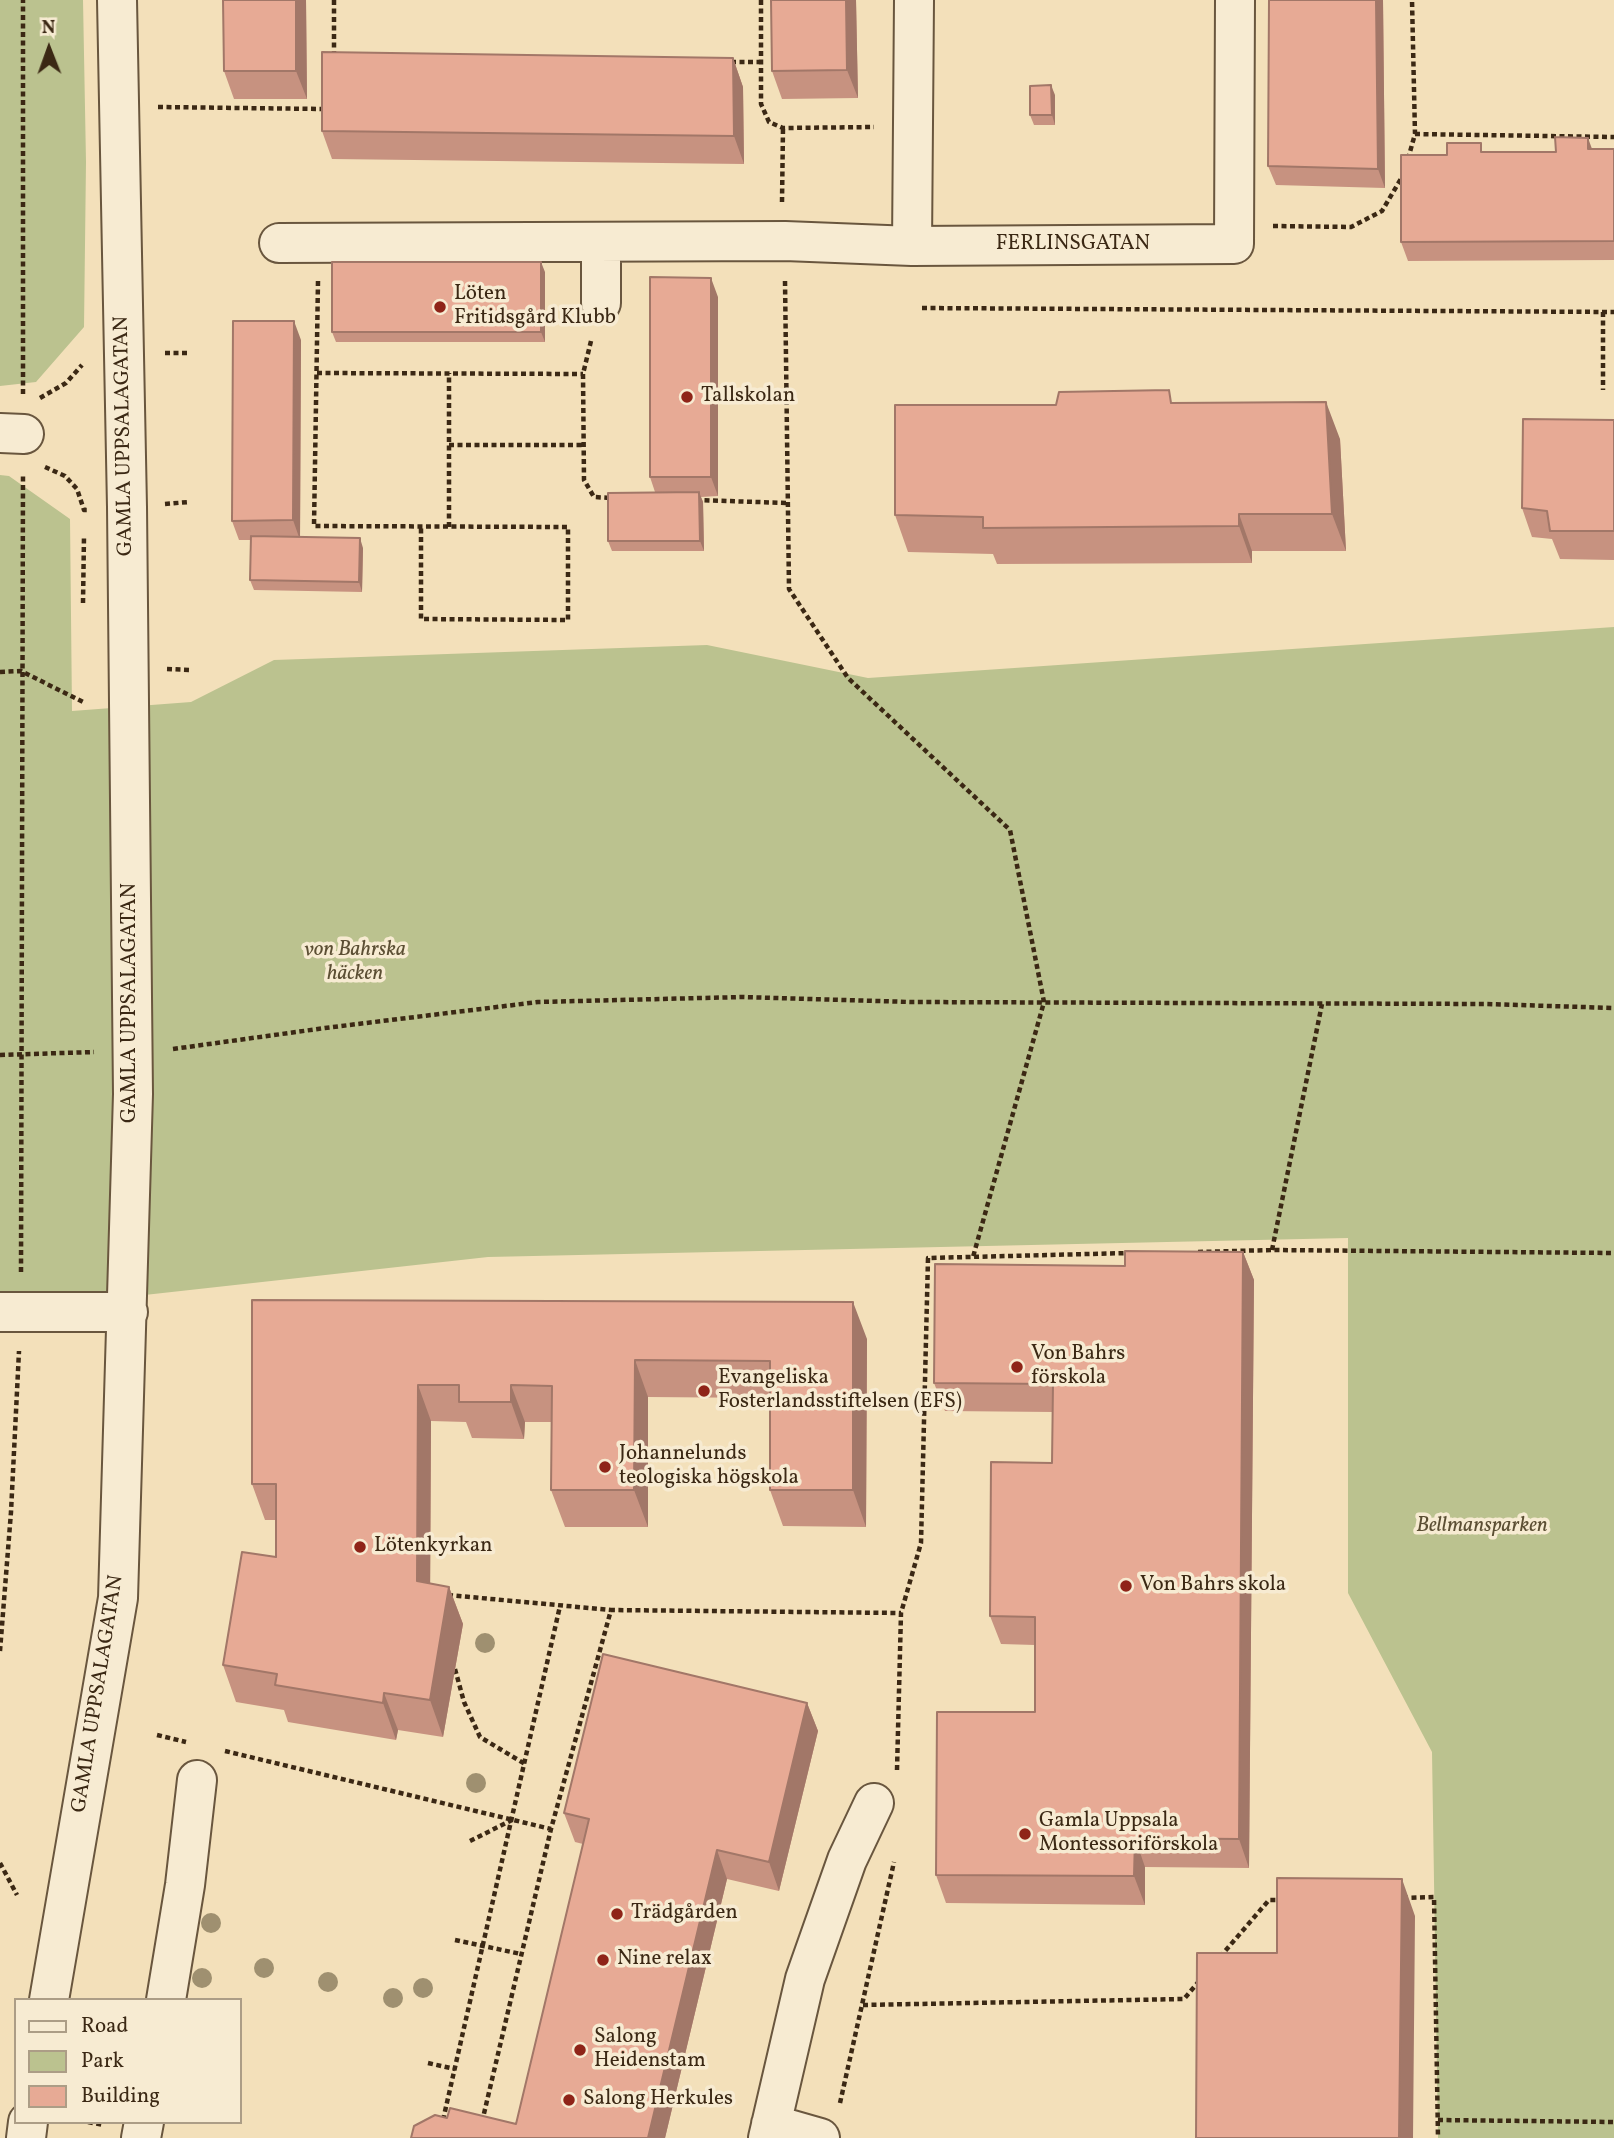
<!DOCTYPE html>
<html>
<head>
<meta charset="utf-8">
<style>
  body { margin:0 }
  #map { position:relative; width:1614px; height:2138px; overflow:hidden; background:#f3e0ba; font-family:Vollkorn,serif }
  canvas { display:block }
  .legend { position:absolute; left:14px; top:1998px; width:228px; height:126px; box-sizing:border-box; background:#f7ebd2; border:2px solid #ac9d86; margin:0; padding:9px 12px; list-style:none; font-size:21px; color:#3b2814 }
  .legend li { display:flex; align-items:center; gap:14px; height:35px }
  .legend b { width:35px; border:2px solid #ac9d86 }
  .north { position:absolute; left:14px; top:14px; width:70px; height:70px; -webkit-text-stroke:5px #f7ebd2; paint-order:stroke; rotate:359deg; font-size:19px; font-weight:700; line-height:28px; text-align:center; color:#3b2814 }
  .north::after { content:''; display:block; margin:auto; width:24px; height:32px; background:#3b2814; clip-path:polygon(50% 0,100% 100%,50% 72%,0 100%) }
</style>
</head>
<body>
<div id="map">
<canvas width="1614" height="2138"></canvas>
<ul class="legend">
<li><b style="height:9px;background:#f7ebd2"></b>Road</li>
<li><b style="height:19px;background:#bbc28f"></b>Park</li>
<li><b style="height:19px;background:#e7aa95"></b>Building</li>
</ul>
<div class="north">N</div>
</div>
<script>
const ctx = document.querySelector('canvas').getContext('2d');
ctx.lineJoin = 'round';
function fill(path, color) { ctx.fillStyle = color; ctx.fill(path, 'evenodd'); }
const shape = rows => new Path2D(rows.map(r => 'M' + r).join(''));
function trace(path, color, width, dash) { ctx.strokeStyle = color; ctx.lineWidth = width; ctx.lineCap = dash ? 'butt' : 'round'; ctx.setLineDash(dash || []); ctx.stroke(path); }
function drawText(font, color, halo, rows, align = 'center') {
  ctx.font = font + ' Vollkorn,serif'; ctx.lineWidth = 7; ctx.setLineDash([]); ctx.textBaseline = 'middle'; ctx.strokeStyle = halo; ctx.fillStyle = color; for (const [text, x, y, turn = 0] of rows) {
    ctx.save(); ctx.translate(x, y); ctx.rotate((+turn || 0) * Math.PI / 180); ctx.textAlign = isNaN(turn) ? turn : align; if (halo) ctx.strokeText(text, 0, 0); ctx.fillText(text, 0, 0); ctx.restore();
  }
}
fill(shape([
  [0,0,83,0,86,162,84,327,36,382,0,386],
  [0,475,9,476,70,519,72,711,191,702,274,660,707,645,868,678,1614,627,1614,2138,1438,2138,1432,1752,1348,1593,1348,1238,488,1257,0,1311]
]), '#bbc28f');
const minor = shape([
  [914,0,912,246,1234,244,1235,0],
  [601,242,601,303],
  [279,243,785,241,912,246],
  [0,433,24,434],
  [0,1312,128,1312],
  [49,2000,118,1598,133,1094,127,507,117,0],
  [166,2000,185,1885,197,1780],
  [771,2124,820,2138],
  [26,2138,28,2122],
  [141,2138,144,2122],
  [768,2138,805,1979,847,1860,874,1803]
]);
trace(minor, '#69563e', 42);
trace(shape([
  [334,0,334,55],
  [761,0,761,104,769,122,783,128,874,127],
  [731,62,762,62],
  [158,107,323,109,323,107],
  [1415,134,1614,137],
  [1408,159,1415,134,1412,0],
  [782,202,783,128],
  [1273,226,1351,227,1382,211,1402,177],
  [318,281,314,526,568,527,568,620,421,619,421,527],
  [785,281,789,589,848,678,1010,830,1044,1002,973,1257],
  [922,308,1614,312],
  [1603,312,1603,390],
  [591,341,583,374,584,480,594,497,611,498],
  [165,353,189,353],
  [317,373,583,374],
  [23,394,23,0],
  [40,398,66,383,82,365],
  [449,445,584,445],
  [45,467,65,476,77,489,84,510,87,510],
  [696,500,788,503],
  [165,504,189,502],
  [449,527,449,373],
  [83,603,84,536],
  [167,669,191,670],
  [0,672,21,671,83,702],
  [173,1049,325,1028,538,1002,743,997,910,1002,1486,1004,1614,1008],
  [0,1055,94,1052],
  [1272,1250,1322,1004],
  [1198,1252,1272,1250,1614,1253],
  [21,1272,23,473],
  [448,1595,611,1610],
  [0,1651,11,1512,19,1351],
  [455,1669,464,1702,480,1737,525,1764],
  [157,1735,186,1742],
  [225,1751,551,1829],
  [897,1770,901,1613,921,1543,928,1258,1129,1253],
  [470,1841,512,1820],
  [0,1863,17,1895],
  [1403,1898,1434,1897,1438,2138],
  [455,1940,521,1954],
  [1220,1957,1269,1900,1283,1900],
  [863,2005,1184,1999,1200,1980],
  [428,2063,455,2069],
  [840,2103,894,1862],
  [443,2120,560,1606],
  [1438,2120,1614,2122],
  [88,2122,103,2125],
  [482,2122,551,1829,611,1610,901,1613]
]), '#3b2814', 4.5, [5, 3.5]);
trace(minor, '#f7ebd2', 38);
ctx.fillStyle = '#9f9070';
for (const [x, y] of [
  [485,1643],
  [476,1783],
  [211,1923],
  [264,1968],
  [202,1978],
  [328,1982],
  [423,1988],
  [393,1998]
]) { ctx.beginPath(); ctx.arc(x, y, 10, 0, 2 * Math.PI); ctx.fill(); }
fill(shape([
  [223,0,306,0,307,99,234,99,224,71],
  [771,0,856,0,858,98,782,99,772,71],
  [1383,0,1385,188,1276,185,1268,166],
  [733,58,743,87,744,164,332,159,322,131],
  [1055,95,1055,125,1034,125,1030,115],
  [1592,149,1614,149,1614,260,1408,261,1401,242,1447,155,1485,152,1556,152],
  [545,272,545,342,336,342,332,332],
  [718,297,718,496,701,497,703,502,704,551,612,551,608,541,655,492,650,477],
  [301,340,300,537,363,548,362,592,254,590,250,580,251,540,239,540,232,521],
  [1173,403,1340,439,1346,551,1252,551,1252,563,997,564,993,554,908,552,895,515,1056,405],
  [1614,420,1614,560,1560,559,1552,539,1532,537,1522,508],
  [1243,1252,1254,1280,1249,1868,1145,1867,1145,1905,946,1903,936,1875,1035,1712,1035,1645,1001,1644,990,1616,1052,1463,1053,1412,945,1411,934,1383,1125,1266],
  [252,1300,867,1339,866,1527,783,1526,770,1490,770,1398,648,1397,648,1527,565,1527,551,1490,552,1422,525,1422,524,1439,472,1438,466,1422,431,1421,430,1584,449,1587,463,1624,443,1737,398,1730,396,1740,288,1722,284,1710,236,1702,223,1665,276,1557,276,1520,265,1520,252,1484],
  [807,1703,818,1731,779,1891,727,1879,665,2138,411,2138,447,2118,516,2124,583,1844,575,1842,564,1813]
]), '#c79280');
fill(shape([
  [296,0,306,0,307,99,296,71],
  [846,0,856,0,858,98,847,70],
  [1376,0,1383,0,1385,188,1378,169],
  [733,58,743,87,744,164,734,136],
  [1051,85,1055,95,1055,125,1052,115],
  [1588,138,1595,157,1588,149],
  [541,262,545,272,545,342,541,332],
  [711,278,718,297,718,496,711,477],
  [294,321,301,340,300,540,293,520],
  [1326,402,1340,439,1346,551,1332,514],
  [699,492,703,502,704,551,700,541],
  [1239,514,1252,551,1252,563,1239,526],
  [360,538,363,548,362,592,359,582],
  [1243,1252,1254,1280,1249,1868,1239,1839],
  [853,1302,867,1339,866,1527,853,1490],
  [635,1360,648,1397,648,1527,634,1490],
  [418,1385,431,1421,430,1618,417,1581],
  [511,1385,525,1422,524,1439,511,1402],
  [449,1587,463,1624,443,1737,430,1700],
  [384,1693,398,1730,396,1740,383,1703],
  [807,1703,818,1731,779,1891,769,1862],
  [1135,1838,1145,1867,1145,1905,1134,1876],
  [717,1850,727,1879,665,2138,648,2138],
  [1402,1879,1415,1916,1413,2138,1399,2138]
]), '#a27768');
const building = shape([
  [223,0,296,0,296,71,224,71,223,0],
  [771,0,846,0,847,70,772,71,771,0],
  [1269,0,1376,0,1378,169,1268,166,1269,0],
  [322,52,733,58,734,136,322,131,322,52],
  [1051,85,1052,115,1030,115,1030,86,1051,85],
  [1555,137,1588,138,1588,149,1614,149,1614,241,1401,242,1401,155,1447,155,1447,143,1481,143,1481,152,1556,152,1555,137],
  [332,262,541,262,541,332,332,332,332,262],
  [650,277,711,278,711,477,650,477,650,277],
  [233,321,294,321,293,520,232,521,233,321],
  [1169,390,1171,403,1326,402,1332,514,1239,514,1239,526,983,528,983,517,895,515,895,405,1056,405,1059,392,1169,390],
  [1523,419,1614,420,1614,531,1550,531,1547,511,1522,508,1523,419],
  [699,492,700,541,608,541,608,493,699,492],
  [251,536,360,538,359,582,250,580,251,536],
  [1125,1251,1243,1252,1239,1839,1135,1838,1134,1876,936,1875,937,1712,1035,1712,1035,1617,990,1616,991,1462,1052,1463,1053,1384,934,1383,935,1264,1125,1266,1125,1251],
  [252,1300,853,1302,853,1490,770,1490,770,1361,635,1360,634,1490,551,1490,552,1386,511,1385,511,1402,459,1402,459,1385,418,1385,417,1581,449,1587,430,1700,384,1693,383,1703,275,1685,277,1674,223,1665,242,1552,276,1557,276,1484,252,1484,252,1300],
  [603,1654,807,1703,769,1862,717,1850,648,2138,411,2138,414,2126,435,2115,447,2118,450,2108,516,2124,589,1819,564,1813,603,1654],
  [1277,1878,1402,1879,1399,2138,1196,2138,1197,1953,1277,1953,1277,1878]
]);
fill(building, '#e7aa95');
trace(building, '#a27768', 2);
for (const [x, y, r, color] of [
  [440,307,7,"#8f2418"],
  [687,397,7,"#8f2418"],
  [1017,1367,7,"#8f2418"],
  [704,1391,7,"#8f2418"],
  [605,1467,7,"#8f2418"],
  [360,1547,7,"#8f2418"],
  [1126,1586,7,"#8f2418"],
  [1025,1834,7,"#8f2418"],
  [617,1914,7,"#8f2418"],
  [603,1960,7,"#8f2418"],
  [580,2050,7,"#8f2418"],
  [569,2100,7,"#8f2418"]
]) { const dot = new Path2D(); dot.arc(x, y, r, 0, 2 * Math.PI); ctx.fillStyle = color; ctx.fill(dot); trace(dot, '#f7ebd2', 2.5); }
drawText('21px', '#3b2814', '#f7ebd2', [
  ["FERLINSGATAN",1073,245],
  ["GAMLA UPPSALAGATAN",125,436,-91],
  ["GAMLA UPPSALAGATAN",131,1003,-90],
  ["GAMLA UPPSALAGATAN",99,1694,-81]
]);
drawText('21px', '#3b2814', '#f7ebd2', [
  ["Löten",454,295],
  ["Fritidsgård Klubb",454,319],
  ["Tallskolan",701,397],
  ["Von Bahrs",1031,1355],
  ["förskola",1031,1379],
  ["Evangeliska",718,1379],
  ["Fosterlandsstiftelsen (EFS)",718,1403],
  ["Johannelunds",619,1455],
  ["teologiska högskola",619,1479],
  ["Lötenkyrkan",374,1547],
  ["Von Bahrs skola",1140,1586],
  ["Gamla Uppsala",1039,1822],
  ["Montessoriförskola",1039,1846],
  ["Trädgården",631,1914],
  ["Nine relax",617,1960],
  ["Salong",594,2038],
  ["Heidenstam",594,2062],
  ["Salong Herkules",583,2100]
], 'left');
drawText('italic 21px', '#5b4e33', '#f7ebd2', [
  ["von Bahrska",355,951],
  ["häcken",355,975],
  ["Bellmansparken",1482,1527]
]);
</script>
</body>
</html>
